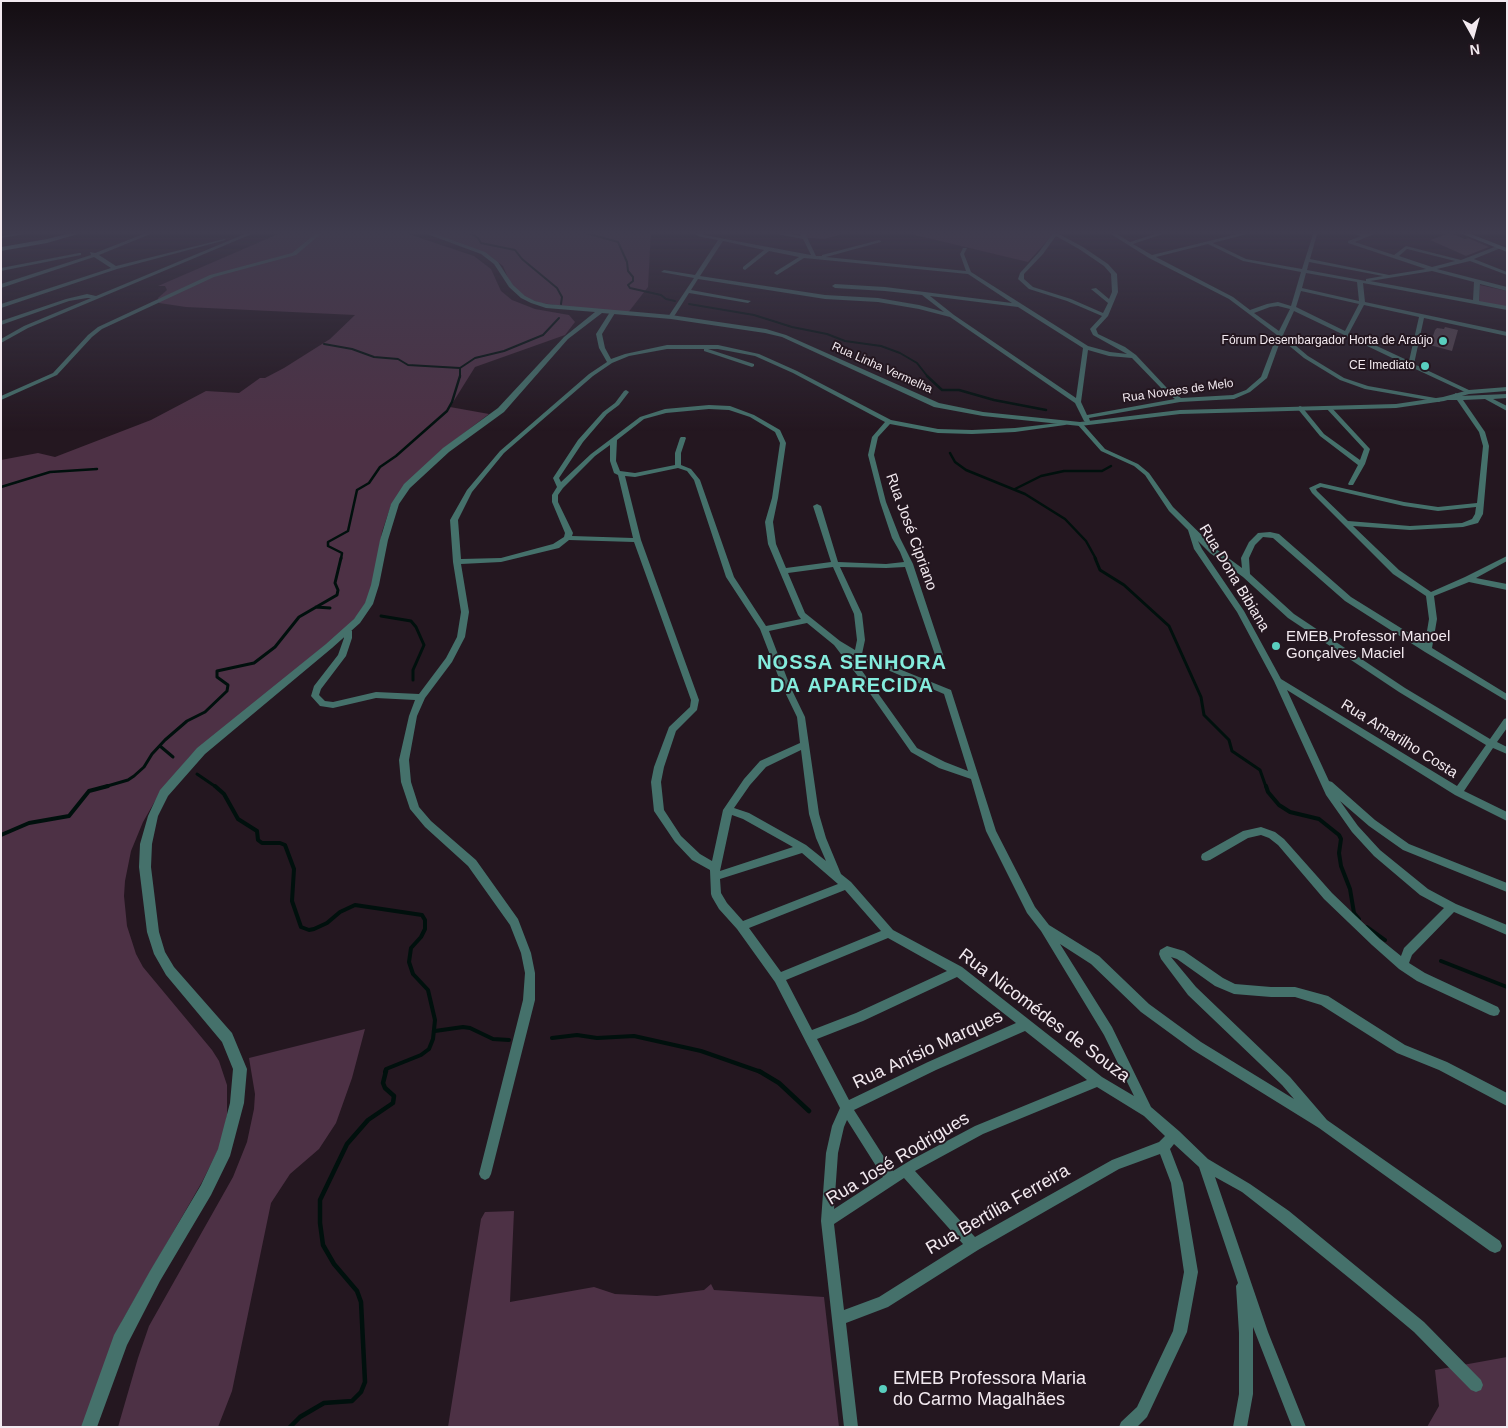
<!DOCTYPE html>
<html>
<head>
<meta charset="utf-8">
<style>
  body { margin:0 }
  #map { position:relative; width:1508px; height:1428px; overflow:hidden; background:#241720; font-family:Arial,sans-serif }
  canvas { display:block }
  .frame { position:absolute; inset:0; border:2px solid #f2e9ef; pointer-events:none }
  .north { position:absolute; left:1448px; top:10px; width:50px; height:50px; -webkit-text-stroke:4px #241720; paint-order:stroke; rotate:173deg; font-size:14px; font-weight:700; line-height:20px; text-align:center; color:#f2e9ef }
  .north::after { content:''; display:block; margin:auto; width:18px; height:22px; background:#f2e9ef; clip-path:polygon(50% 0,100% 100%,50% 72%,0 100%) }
</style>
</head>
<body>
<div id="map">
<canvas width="1508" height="1428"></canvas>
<div class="frame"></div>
<div class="north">N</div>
</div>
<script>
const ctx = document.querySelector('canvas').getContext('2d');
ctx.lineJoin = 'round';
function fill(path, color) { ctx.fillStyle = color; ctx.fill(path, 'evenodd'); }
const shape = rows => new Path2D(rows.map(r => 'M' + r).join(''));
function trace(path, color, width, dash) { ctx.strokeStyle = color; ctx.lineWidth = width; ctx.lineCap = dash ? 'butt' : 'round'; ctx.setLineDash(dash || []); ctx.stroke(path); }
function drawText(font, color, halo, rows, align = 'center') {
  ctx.font = font + ' Arial,sans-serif'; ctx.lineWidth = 4; ctx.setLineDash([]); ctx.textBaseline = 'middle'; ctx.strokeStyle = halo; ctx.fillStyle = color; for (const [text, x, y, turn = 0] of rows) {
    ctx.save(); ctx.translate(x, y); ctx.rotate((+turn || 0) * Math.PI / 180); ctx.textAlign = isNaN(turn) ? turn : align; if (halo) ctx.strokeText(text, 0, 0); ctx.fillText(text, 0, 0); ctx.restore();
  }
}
fill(shape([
  [285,231,400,231,474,256,491,269,501,291,512,300,535,309,569,315,575,322,565,335,475,367,450,407,489,414,439,452,391,505,382,532,372,587,367,601,357,616,344,630,191,755,159,794,143,822,131,851,125,881,124,896,127,926,136,954,143,967,212,1050,219,1061,227,1085,227,1115,224,1131,219,1148,202,1182,122,1321,86,1427,1,1427,1,460,38,453,55,457,151,420,206,391,239,393,260,378,265,378,284,368,330,339,355,315,186,307,159,303,158,298,167,290,165,286,158,286],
  [421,231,651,231,648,287,627,314,540,303,524,297,511,285,503,266,490,256],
  [804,231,852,231,825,239,806,238],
  [898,231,1056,231,1028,262],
  [1480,285,1507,291,1507,307,1479,302],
  [365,1029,352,1078,336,1123,319,1149,290,1174,271,1203,232,1391,218,1427,118,1427,138,1358,149,1326,233,1177,247,1142,254,1109,255,1094,249,1058],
  [514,1211,510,1302,594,1287,615,1294,657,1296,704,1290,711,1284,714,1290,824,1297,839,1427,448,1427,481,1219,485,1212],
  [1507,1357,1507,1427,1427,1427,1439,1406,1435,1370]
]), '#4d3145');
trace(shape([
  [466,231,478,238,481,243,515,250,522,259,557,288,562,297,561,304],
  [579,231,618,242,627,262,628,271,633,277,633,281,628,285,630,288,661,295,666,299,675,301],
  [689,304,754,315,792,327,827,334,845,341,881,346,900,353,917,363,928,377],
  [324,344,352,349,374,357,398,359,408,365,460,368,475,358,504,351,543,335,559,318],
  [460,377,460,368]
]), '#00100d', 2);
trace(shape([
  [927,376,942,390,959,390,994,400,1046,410],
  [950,453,955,462,966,470,1025,494,1065,519,1086,541,1096,559],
  [1,487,50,472,97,469],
  [1015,489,1041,476,1064,471,1102,471,1111,466],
  [341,559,342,553,328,546,328,542,348,531,357,490,369,483,380,467,396,456,447,411,452,402,460,376]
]), '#00100d', 2.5);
trace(shape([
  [1095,558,1100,570,1124,585,1169,626,1201,697,1204,715,1229,740,1232,751,1260,770,1266,787],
  [316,607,330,608],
  [381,616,411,621,416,627,424,645,413,670,413,680],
  [160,746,173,757],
  [197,774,216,787],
  [104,787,128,780,134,776,144,767,152,754,165,740,187,721,205,712,227,691,228,685,217,677,217,671,254,663,275,647,299,617,337,595,338,590,335,583,341,558]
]), '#00100d', 3);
trace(shape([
  [215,786,224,794,238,819,257,831,258,840,262,843,280,843,285,845,294,869,292,901,301,927,309,930,314,929,327,923,340,912,355,905,422,915,425,920,425,929,421,937,411,948,409,962,413,974,428,990,435,1020,433,1039,429,1049,421,1055,386,1069,385,1072],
  [1266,786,1268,792,1279,805,1290,812,1319,819,1339,835,1341,839,1339,853,1341,866,1350,889,1354,913,1359,919],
  [1,835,29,823,69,816,89,791,108,786],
  [1367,927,1385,940],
  [1441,961,1507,987],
  [435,1031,463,1027,470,1028,493,1039,509,1040],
  [552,1038,577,1035,597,1038,634,1036,701,1051,761,1072]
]), '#00100d', 4);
trace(shape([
  [759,1071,779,1083,809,1111],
  [290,1427,300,1417,324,1403,352,1401,361,1392,365,1382,361,1302,357,1291,334,1264,323,1245,320,1223,320,1200,347,1144,368,1120,393,1103,394,1096,385,1088,383,1083,386,1071]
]), '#00100d', 4.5);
fill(shape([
  [1450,233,1465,239,1468,238,1489,247,1466,256,1430,240],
  [1445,327,1458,330,1452,351,1430,345,1435,330,1437,328,1444,329]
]), '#52434d');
fill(shape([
  [29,231,43,231,1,238,1,236,29,231],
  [151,231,158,231,99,255,116,266,224,239,226,240,117,269,1,308,1,304,111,268,94,257,1,288,1,284,91,255,90,252,95,253,151,231],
  [252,231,259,231,28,328,1,343,1,339,24,326,91,298,87,298,69,301,1,325,1,321,66,299,87,294,96,296,252,231],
  [319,231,324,231,296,255,214,277,102,329,92,337,57,375,1,400,1,396,53,373,88,335,98,327,210,275,292,253,319,231],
  [688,231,695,231,704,235,811,255,803,239,761,231,773,231,801,236,799,231,804,231,816,256,822,256,822,255,879,240,881,241,881,242,826,257,966,271,960,254,963,248,967,248,964,254,971,272,1088,346,1110,352,1127,354,1093,335,1090,329,1102,316,1067,301,1029,289,1018,279,1020,273,1039,252,1053,233,1057,233,1083,247,1108,264,1117,274,1118,292,1108,316,1096,329,1098,334,1125,347,1136,355,1166,387,1181,398,1233,395,1246,390,1261,377,1277,335,1229,299,1149,258,1106,231,1112,231,1130,242,1164,231,1172,231,1133,244,1152,255,1249,231,1258,231,1213,243,1246,259,1302,269,1314,231,1318,231,1310,259,1389,275,1426,269,1348,243,1348,241,1361,236,1346,231,1355,231,1366,234,1374,231,1381,231,1355,242,1394,255,1406,246,1461,260,1497,246,1501,246,1501,248,1474,259,1507,272,1507,275,1470,261,1437,269,1507,287,1507,291,1480,284,1479,301,1507,306,1507,310,1363,283,1365,302,1507,332,1507,336,1424,318,1414,364,1471,391,1471,393,1467,393,1409,366,1294,311,1283,335,1308,356,1344,378,1368,386,1441,399,1454,397,1453,395,1456,393,1460,396,1507,394,1507,398,1493,399,1507,406,1507,411,1485,399,1463,400,1485,432,1489,446,1483,514,1478,523,1463,527,1410,530,1353,526,1399,570,1431,592,1465,577,1507,556,1507,561,1476,578,1507,584,1507,590,1469,582,1434,596,1437,619,1432,648,1507,694,1507,701,1425,652,1345,601,1273,538,1263,537,1255,545,1249,558,1250,574,1294,614,1405,688,1490,739,1504,719,1507,718,1507,728,1497,742,1507,747,1507,754,1493,748,1464,791,1507,812,1507,821,1455,795,1287,690,1329,781,1332,782,1375,820,1409,844,1507,883,1507,892,1403,850,1369,826,1340,801,1358,826,1380,850,1428,889,1456,904,1507,925,1507,935,1454,912,1412,955,1409,963,1425,973,1498,1007,1500,1011,1498,1015,1494,1016,1490,1015,1417,981,1399,969,1372,945,1324,899,1278,845,1269,838,1261,835,1248,838,1210,860,1206,861,1202,860,1201,857,1202,854,1243,831,1261,827,1275,832,1284,839,1332,893,1380,939,1401,956,1404,948,1444,908,1420,895,1374,856,1352,832,1326,795,1274,681,1237,612,1194,549,1188,530,1169,511,1145,475,1134,466,1101,451,1077,424,1082,423,1105,449,1138,464,1149,473,1173,507,1216,549,1242,568,1241,558,1249,542,1258,533,1270,532,1279,534,1351,597,1425,643,1429,619,1426,596,1393,574,1312,493,1309,488,1320,483,1404,502,1438,507,1477,503,1483,446,1479,432,1457,400,1442,400,1439,402,1365,389,1340,380,1304,358,1281,339,1267,378,1250,392,1234,399,1180,402,1089,418,1090,421,1087,423,1084,421,1075,403,950,317,919,309,878,302,825,299,698,279,691,290,751,301,748,303,689,293,673,318,669,318,668,317,694,278,661,272,664,270,695,275,718,240,701,237,688,231],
  [1056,236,1079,249,1104,266,1111,274,1112,292,1109,299,1096,288,1091,289,1108,303,1103,313,1071,299,1033,287,1024,279,1024,274,1043,254,1056,236],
  [723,241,764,250,743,267,743,269,745,270,769,251,799,257,775,272,774,273,777,275,804,258,968,274,1012,303,885,287,835,284,832,286,835,288,885,291,922,295,944,312,919,305,878,298,825,295,700,276,723,241],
  [1208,244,1243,261,1301,272,1291,306,1278,302,1267,304,1250,310,1233,297,1156,257,1208,244],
  [1407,249,1455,261,1432,267,1399,256,1407,249],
  [1309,262,1383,276,1366,279,1366,281,1307,270,1309,262],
  [1432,271,1474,282,1473,300,1370,281,1432,271],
  [1306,273,1357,282,1359,301,1302,288,1306,273],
  [1301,291,1359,304,1345,331,1296,307,1301,291],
  [930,296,1018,307,1083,348,1076,398,954,315,930,296],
  [1364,305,1419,317,1409,361,1349,333,1364,305],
  [1278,306,1290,309,1279,331,1254,313,1270,307,1278,306],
  [1088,350,1109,356,1132,358,1162,389,1175,399,1087,415,1081,402,1088,350],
  [1321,487,1404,506,1438,511,1476,507,1475,514,1472,519,1462,523,1410,526,1348,521,1317,491,1316,489,1321,487],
  [1198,541,1210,553,1243,577,1288,618,1399,692,1486,745,1457,786,1281,679,1244,611,1202,549,1198,541],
  [79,253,81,253,81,255,1,271,1,268,79,253],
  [612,311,615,313,602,334,605,348,611,359,625,354,667,345,718,345,759,354,797,371,891,420,938,429,972,430,1015,428,1067,422,1067,424,1065,425,1015,432,972,434,938,433,890,424,878,437,874,455,886,502,900,538,913,564,943,655,939,658,935,655,905,567,886,568,840,567,862,614,865,640,862,654,951,690,996,831,1035,907,1049,925,1099,956,1149,1004,1201,1042,1294,1099,1282,1085,1188,995,1161,959,1159,954,1160,950,1167,946,1184,951,1223,978,1235,984,1271,987,1295,987,1328,996,1405,1045,1447,1062,1507,1093,1507,1106,1439,1070,1397,1053,1321,1005,1295,997,1271,997,1234,994,1215,986,1177,959,1171,957,1196,987,1290,1077,1327,1120,1500,1241,1502,1246,1500,1251,1495,1253,1490,1251,1319,1128,1193,1050,1141,1012,1091,964,1060,944,1112,1027,1151,1107,1179,1131,1208,1159,1250,1184,1289,1211,1424,1322,1481,1380,1483,1385,1481,1390,1476,1392,1471,1390,1414,1332,1359,1286,1279,1221,1242,1192,1215,1177,1268,1332,1306,1427,1292,1427,1253,1327,1253,1394,1247,1427,1233,1427,1239,1394,1239,1333,1236,1286,1238,1283,1199,1167,1174,1144,1170,1149,1183,1183,1198,1272,1187,1332,1147,1417,1137,1427,1119,1427,1121,1422,1137,1407,1173,1331,1184,1272,1171,1183,1160,1154,1119,1169,978,1250,888,1307,846,1323,858,1427,844,1427,821,1221,826,1153,832,1126,840,1108,775,982,737,929,719,909,712,897,711,894,710,870,692,860,675,842,654,811,651,782,654,767,669,727,690,707,691,700,634,542,569,540,559,548,501,562,461,564,469,612,465,637,452,662,425,698,417,716,409,760,411,782,419,807,431,821,476,860,518,919,531,953,535,973,535,1000,491,1174,489,1178,485,1180,481,1178,479,1174,523,1000,525,973,521,953,510,925,468,866,425,827,410,809,401,782,399,760,409,716,415,700,376,698,333,708,320,706,311,696,314,686,338,655,344,638,344,631,348,628,352,631,352,638,346,656,321,689,319,695,325,701,333,702,376,692,419,694,446,658,457,637,461,612,453,562,450,520,467,490,500,451,589,374,607,362,599,348,596,334,610,312,612,311],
  [667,349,704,349,704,351,752,367,754,366,754,364,708,349,718,349,755,356,793,373,885,422,872,437,868,455,880,502,892,538,900,552,904,562,886,564,838,562,821,506,817,504,813,506,831,562,786,568,776,544,773,522,778,498,786,443,780,430,754,415,730,406,709,405,665,409,640,417,591,454,561,482,559,478,583,442,607,414,619,405,629,392,626,390,624,391,615,403,603,412,578,440,553,478,557,487,552,495,552,502,565,533,564,537,553,544,501,558,461,559,458,520,472,492,504,453,593,376,612,363,629,356,667,349],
  [709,409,729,410,750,417,775,432,780,443,772,498,765,522,768,544,798,615,801,619,766,626,734,577,700,480,691,469,681,465,681,453,686,438,685,437,681,437,680,438,675,453,675,465,635,473,620,471,616,461,617,440,644,419,666,413,709,409],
  [610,445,610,461,614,473,618,475,633,538,572,536,573,533,558,502,558,495,563,488,595,456,610,445],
  [678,468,687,471,694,480,726,577,760,629,782,686,797,717,800,743,760,761,744,779,723,810,712,861,700,854,681,836,664,810,661,782,664,767,676,731,697,710,699,700,641,540,625,476,635,477,678,468],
  [833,567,854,614,857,640,855,650,840,641,805,613,788,573,833,567],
  [807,623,834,645,857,675,911,752,939,768,971,779,986,831,1027,913,1041,931,1104,1035,1134,1096,1102,1077,962,967,893,930,851,882,841,874,826,838,819,814,805,717,790,686,769,631,807,623],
  [850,654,944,694,968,771,945,762,917,748,850,654],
  [801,750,809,814,816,838,826,861,806,845,749,813,734,808,750,785,766,767,801,750],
  [732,815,743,819,793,847,720,871,732,815],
  [802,853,838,884,743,921,727,903,721,893,720,879,802,853],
  [845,890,881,931,781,972,749,928,845,890],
  [888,938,947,971,856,1013,812,1030,786,980,888,938],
  [957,977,1016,1023,928,1062,849,1100,817,1039,863,1021,957,977],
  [1025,1031,1087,1080,975,1126,911,1160,893,1171,854,1110,936,1070,1025,1031],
  [1097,1087,1144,1116,1165,1136,1159,1142,1112,1160,975,1237,915,1171,983,1134,1097,1087],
  [847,1120,883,1177,834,1209,838,1153,844,1127,847,1120],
  [904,1178,963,1244,879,1297,844,1310,834,1224,904,1178],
  [1300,406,1302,407,1324,434,1360,460,1364,449,1326,408,1331,407,1370,449,1365,464,1353,485,1349,485,1348,484,1358,465,1320,436,1297,408,1300,406]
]), '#45716b');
fill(shape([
  [419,231,427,231,485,252,498,262,513,285,525,296,535,301,547,304,671,315,766,329,786,335,939,403,983,412,1080,422,1180,410,1396,404,1443,397,1469,390,1507,387,1507,391,1469,394,1444,401,1396,408,1180,414,1080,426,983,416,934,407,782,337,765,333,671,319,602,313,568,339,504,412,449,452,410,488,399,504,388,540,379,585,373,604,360,623,332,648,205,754,168,796,158,816,152,844,151,867,159,932,165,952,174,967,232,1033,247,1069,244,1103,230,1156,211,1195,160,1281,127,1345,97,1427,81,1427,114,1335,150,1271,201,1185,218,1149,230,1103,233,1069,222,1042,166,975,154,954,147,932,139,867,140,844,148,816,160,790,197,748,326,644,354,619,365,603,371,585,380,540,391,504,404,484,443,448,498,408,564,337,595,312,546,308,531,303,521,298,509,287,494,264,481,254,419,231]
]), '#45716b');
fill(shape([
  [78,231,88,231,47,243,1,251,1,247,47,239,78,231],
  [1455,231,1463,231,1507,248,1507,252,1455,231]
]), '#5aa398');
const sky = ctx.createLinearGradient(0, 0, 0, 431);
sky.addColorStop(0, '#140d12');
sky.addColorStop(0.54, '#3f3c4e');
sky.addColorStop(1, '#3f3c4e00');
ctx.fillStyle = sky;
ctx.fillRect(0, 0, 1508, 431);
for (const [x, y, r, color] of [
  [1443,341,5,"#59cebe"],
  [1425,366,5,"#59cebe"],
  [1276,646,5,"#59cebe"],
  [883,1389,5,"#59cebe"]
]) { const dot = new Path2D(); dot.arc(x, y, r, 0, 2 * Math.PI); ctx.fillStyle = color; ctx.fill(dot); trace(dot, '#241720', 2); }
drawText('12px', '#f2e9ef', '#241720', [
  ["Fórum Desembargador Horta de Araújo",1433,341],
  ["CE Imediato",1415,366]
], 'right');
drawText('12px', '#f2e9ef', '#241720', [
  ["Rua Linha Vermelha",882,368,24],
  ["Rua Novaes de Melo",1178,391,-8]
]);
drawText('15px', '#f2e9ef', '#241720', [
  ["Rua José Cipriano",911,532,70],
  ["Rua Dona Bibiana",1234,578,59],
  ["Rua Amarilho Costa",1399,739,32]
]);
drawText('15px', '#f2e9ef', '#241720', [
  ["EMEB Professor Manoel",1286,637],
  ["Gonçalves Maciel",1286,654]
], 'left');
drawText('18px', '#f2e9ef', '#241720', [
  ["Rua Nicomédes de Souza",1044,1016,37],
  ["Rua Anísio Marques",928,1050,-25],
  ["Rua José Rodrigues",898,1159,-31],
  ["Rua Bertília Ferreira",998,1210,-30]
]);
drawText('18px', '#f2e9ef', '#241720', [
  ["EMEB Professora Maria",893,1379],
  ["do Carmo Magalhães",893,1400]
], 'left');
ctx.letterSpacing = '1px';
drawText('bold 20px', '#84ecdd', '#241720', [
  ["NOSSA SENHORA",852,663],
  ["DA APARECIDA",852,686]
]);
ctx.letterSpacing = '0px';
</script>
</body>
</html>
